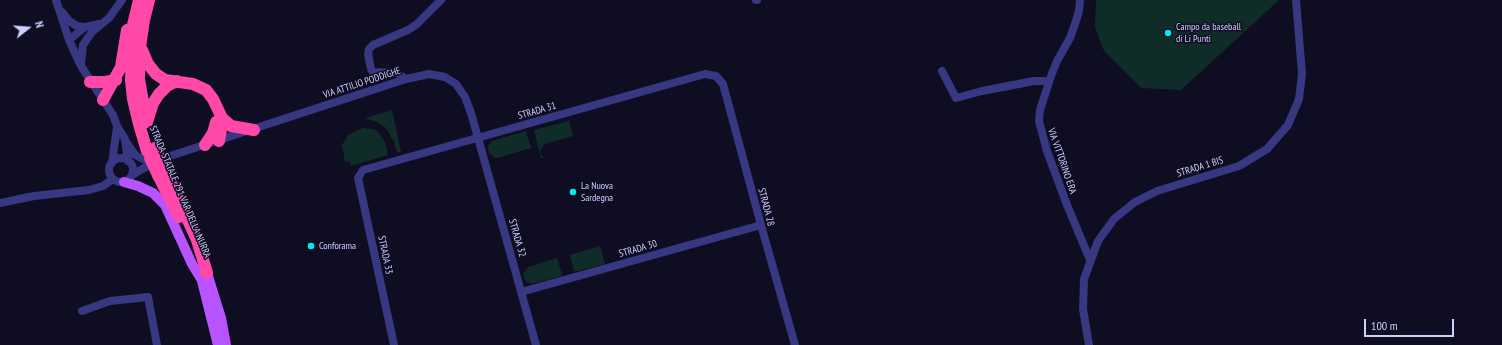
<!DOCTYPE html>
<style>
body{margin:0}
#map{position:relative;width:1502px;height:345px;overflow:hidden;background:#0f0d22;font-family:"PT Sans Narrow",sans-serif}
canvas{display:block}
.north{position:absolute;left:8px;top:8px;width:40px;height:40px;-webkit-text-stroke:3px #0f0d22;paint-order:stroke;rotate:73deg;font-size:11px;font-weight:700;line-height:16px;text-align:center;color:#d1cdff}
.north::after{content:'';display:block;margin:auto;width:14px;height:18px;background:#d1cdff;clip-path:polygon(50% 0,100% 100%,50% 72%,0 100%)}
.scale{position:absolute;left:1364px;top:319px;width:90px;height:18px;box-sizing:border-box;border:2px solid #d1cdff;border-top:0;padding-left:5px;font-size:12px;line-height:14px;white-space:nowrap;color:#d1cdff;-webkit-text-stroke:3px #0f0d22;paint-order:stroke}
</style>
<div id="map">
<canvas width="1502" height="345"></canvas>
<div class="north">N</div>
<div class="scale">100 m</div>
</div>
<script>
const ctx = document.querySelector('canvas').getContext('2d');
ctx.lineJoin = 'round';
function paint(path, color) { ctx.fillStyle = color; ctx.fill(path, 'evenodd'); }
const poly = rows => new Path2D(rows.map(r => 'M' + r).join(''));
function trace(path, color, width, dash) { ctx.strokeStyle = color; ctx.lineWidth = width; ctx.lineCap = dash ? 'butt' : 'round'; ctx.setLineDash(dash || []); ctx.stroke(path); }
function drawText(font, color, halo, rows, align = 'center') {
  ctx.font = font + ' "PT Sans Narrow",sans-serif'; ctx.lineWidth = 3; ctx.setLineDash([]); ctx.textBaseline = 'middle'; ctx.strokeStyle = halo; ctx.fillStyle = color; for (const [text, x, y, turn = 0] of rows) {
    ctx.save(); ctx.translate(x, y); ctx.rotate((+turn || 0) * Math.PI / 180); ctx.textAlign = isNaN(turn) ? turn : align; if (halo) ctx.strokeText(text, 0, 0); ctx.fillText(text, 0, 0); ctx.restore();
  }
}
paint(poly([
 [1096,0,1279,0,1181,90,1141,88,1104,51,1095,27],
 [392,110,401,152,397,152,394,142,386,128,377,122,365,118],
 [569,121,573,136,545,144,541,149,540,153,544,158,541,158,534,130],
 [363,128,374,129,379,133,385,142,388,155,351,166,349,161,345,162,342,145,348,135],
 [526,131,531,148,498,158,494,157,489,153,488,146,492,141],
 [600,246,605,264,578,271,574,271,570,255],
 [557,258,562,274,561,276,532,284,527,282,524,278,523,274,528,267]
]), '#102c29');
trace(poly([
 [56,0,69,40,81,66,113,115,117,126,125,139,128,161],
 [756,0,757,0],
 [1080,0,1079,11,1075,24,1070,38,1057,61,1051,76,1040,110,1039,121,1047,151,1067,205,1090,260],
 [62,12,69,21,77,26,85,27],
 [69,40,85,27,99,24],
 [81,64,83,45,87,39,92,32,109,18,122,0],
 [942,71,956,98,982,91,1034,81,1049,81],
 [406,79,397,73,373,72,371,69,368,54,369,49,373,45,408,30,417,24,441,0],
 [127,143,135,155,145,160],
 '109 170a12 12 0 1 1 24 0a12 12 0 1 1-24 0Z',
 [112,163,117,127],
 [132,175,158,160,406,79,429,74,445,77,456,84,465,97,471,113,536,345],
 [0,203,34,196,89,190,103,186,113,179],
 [521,292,761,225],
 [82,311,110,301,148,297,157,345],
 [394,345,358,178,363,170,705,74,716,76,723,84,761,225,795,345],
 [1089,345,1083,309,1084,279,1098,241,1114,219,1135,202,1157,191,1239,166,1267,149,1288,125,1299,99,1302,74,1296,0]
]), '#373782', 8);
trace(poly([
 [124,182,138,186,153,193,165,205,192,264,203,282],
 [207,273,221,318,226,345],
 [201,277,218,345]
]), '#b754ff', 10);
trace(poly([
 [139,0,133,25,131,80,133,99,139,124,147,151],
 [142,50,148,64,156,74,165,80,193,84,206,90,213,99,222,118,222,124,219,141],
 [90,82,105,82,116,80],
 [103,100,121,67,127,30],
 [145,114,139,79,140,47,144,20,149,0],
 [222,118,231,126,254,130],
 [147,122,153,103,159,94,167,86,177,81],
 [205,145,213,133,216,122],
 [166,172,197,240,207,273],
 [158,175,179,217]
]), '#ff48a8', 12);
trace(poly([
 [155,148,166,172],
 [150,158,158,175]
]), '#ff48a8', 12);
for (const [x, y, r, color] of [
 [1168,33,4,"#00ebf8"],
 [573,192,4,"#00ebf8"],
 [311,246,4,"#00ebf8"]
]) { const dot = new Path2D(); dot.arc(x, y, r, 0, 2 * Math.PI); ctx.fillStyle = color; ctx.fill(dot); trace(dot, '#0f0d22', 1.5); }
drawText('10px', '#d1cdff', '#0f0d22', [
 ["Campo da baseball",1176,27],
 ["di Li Punti",1176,39],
 ["La Nuova",581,186],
 ["Sardegna",581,198],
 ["Conforama",319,246]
], 'left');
drawText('10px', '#d1cdff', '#0f0d22', [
 ["VIA ATTILIO PODDIGHE",362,83,-18],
 ["STRADA 31",537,111,-16],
 ["VIA VITTORINO ERA",1062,161,71],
 ["STRADA 1 BIS",1200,167,-17],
 ["STRADA STATALE 291 VAR DELLA NURRA",180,192,67],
 ["STRADA 28",766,207,75],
 ["STRADA 32",517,238,74],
 ["STRADA 30",638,249,-16],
 ["STRADA 33",385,255,78]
]);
</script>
